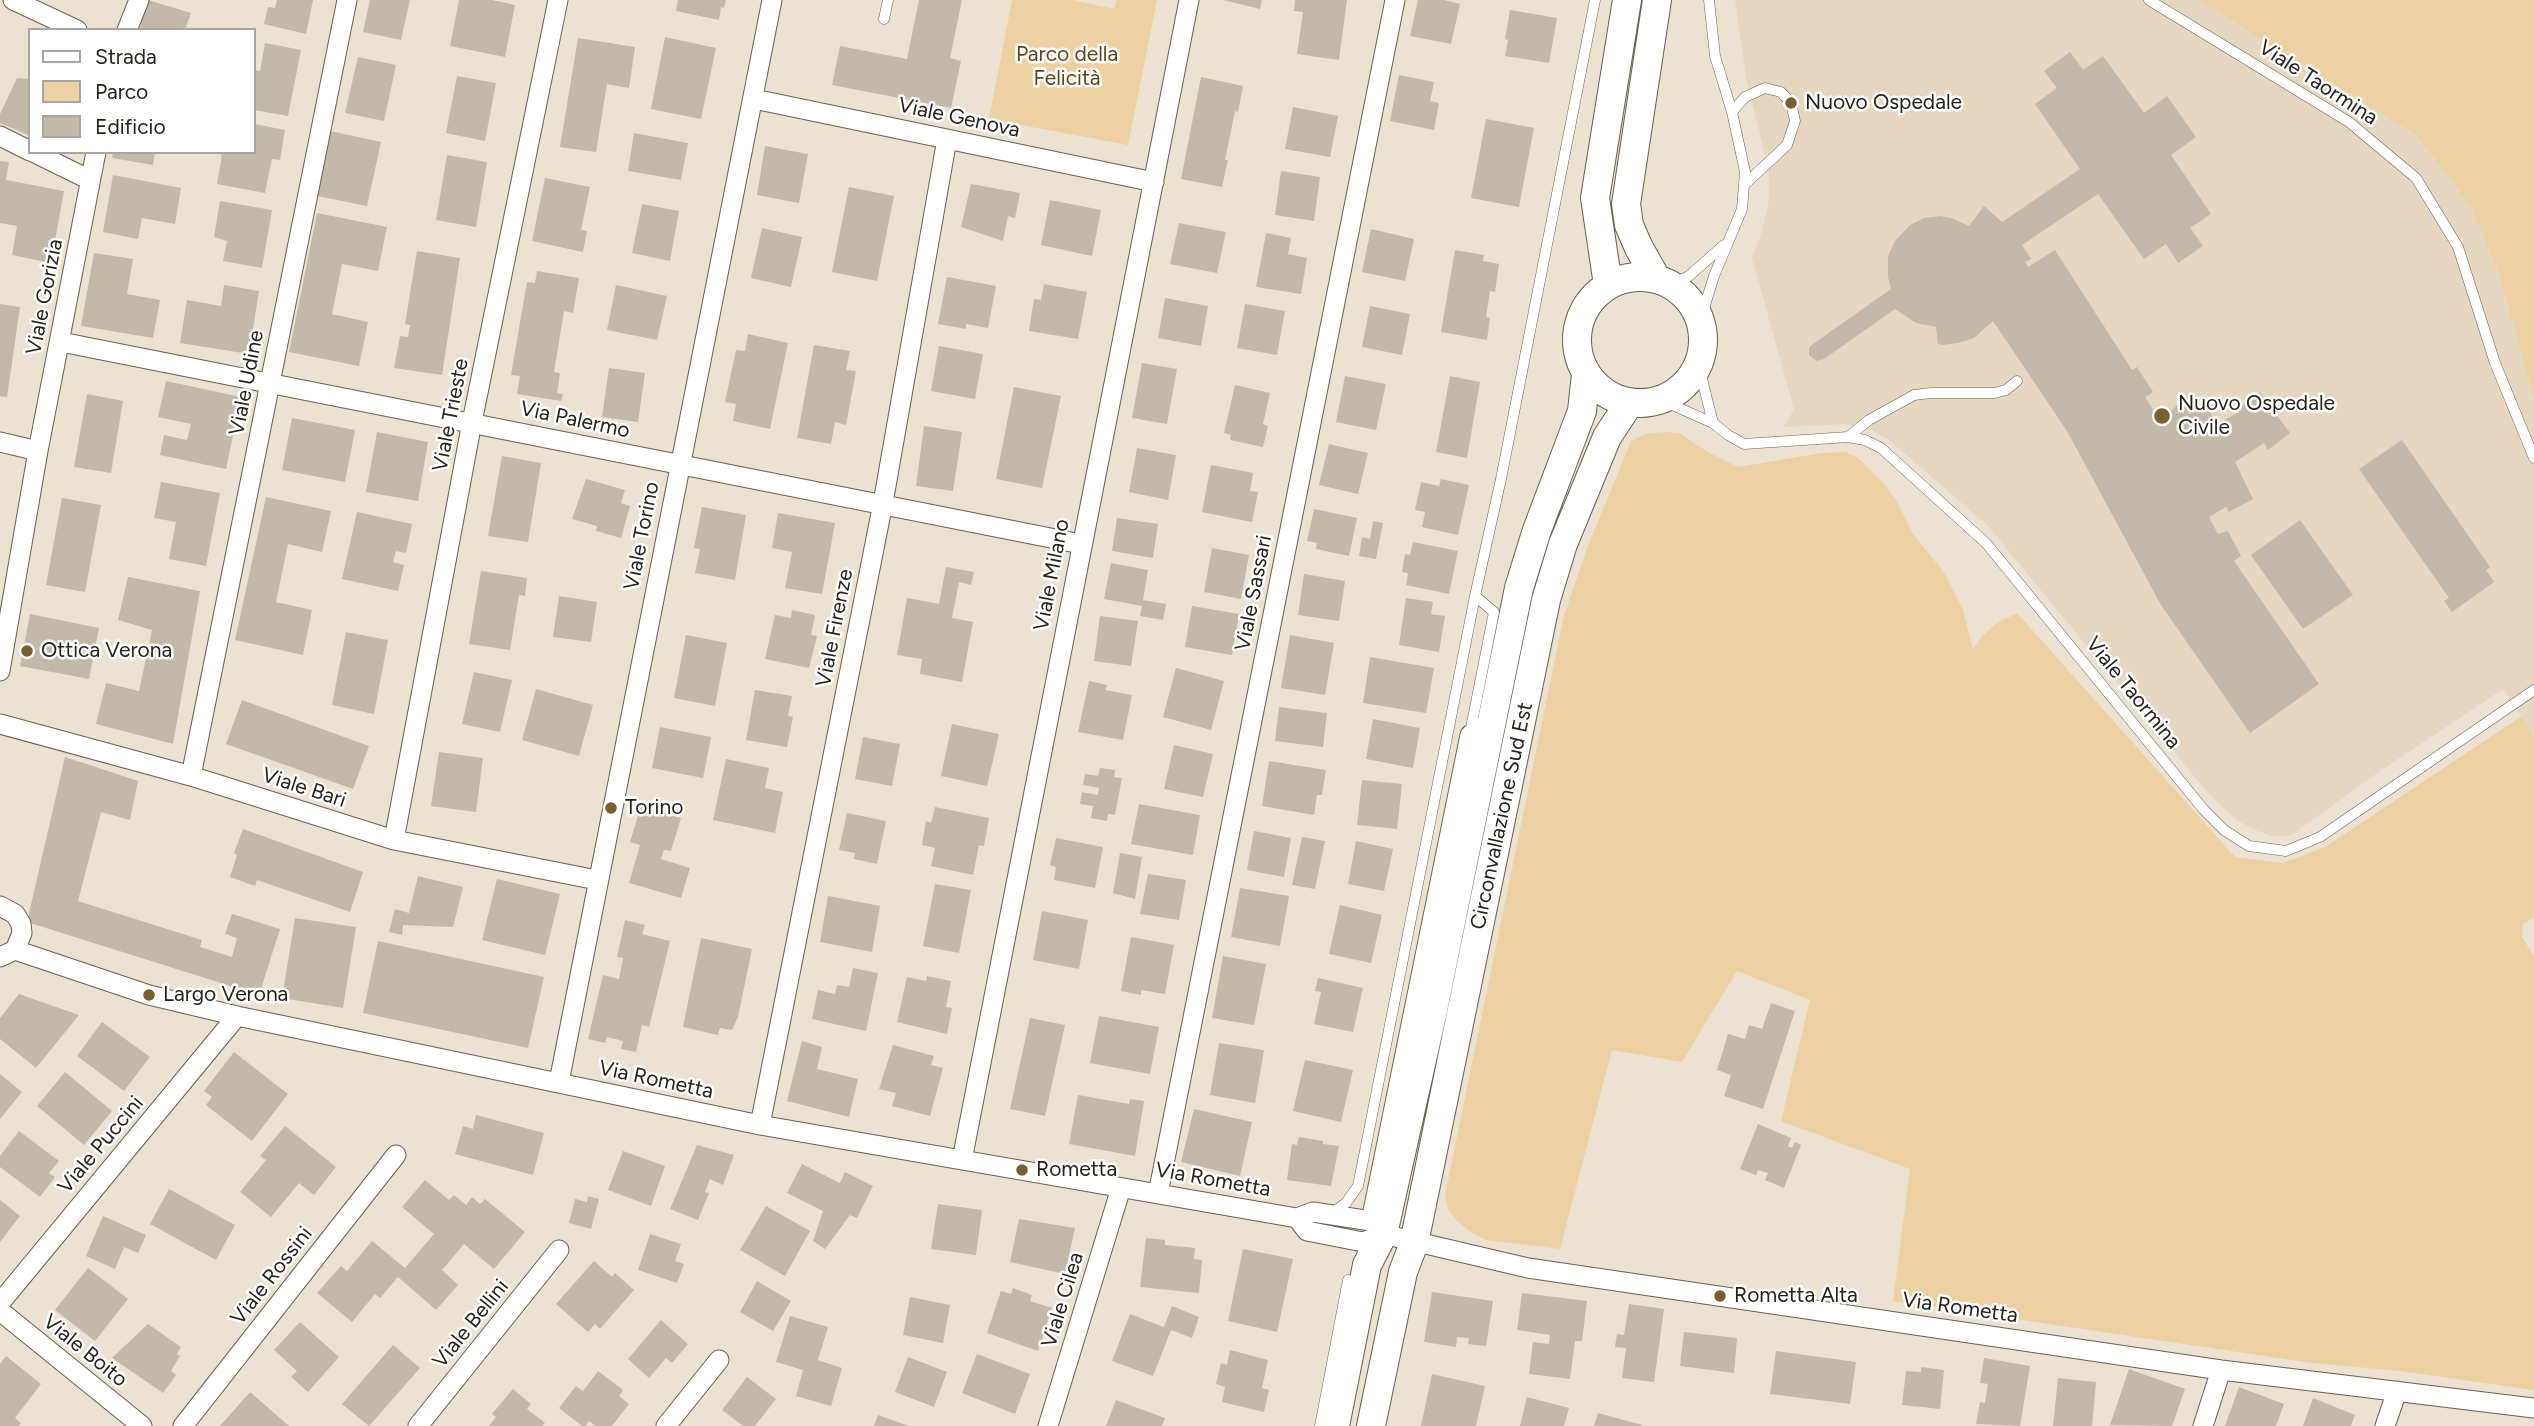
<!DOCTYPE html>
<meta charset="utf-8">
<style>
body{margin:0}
#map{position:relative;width:2534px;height:1426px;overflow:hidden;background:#ece2d1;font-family:Figtree,sans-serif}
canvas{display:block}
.legend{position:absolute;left:28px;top:28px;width:228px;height:126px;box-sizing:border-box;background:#fff;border:2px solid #a8a6a4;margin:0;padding:9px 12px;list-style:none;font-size:21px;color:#25211b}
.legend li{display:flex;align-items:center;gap:14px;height:35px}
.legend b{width:35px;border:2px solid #a8a6a4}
</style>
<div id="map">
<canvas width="2534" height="1426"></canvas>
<ul class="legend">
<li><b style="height:9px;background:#fff"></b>Strada</li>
<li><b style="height:19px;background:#edd1a2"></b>Parco</li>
<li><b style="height:19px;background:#c3b9a9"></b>Edificio</li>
</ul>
</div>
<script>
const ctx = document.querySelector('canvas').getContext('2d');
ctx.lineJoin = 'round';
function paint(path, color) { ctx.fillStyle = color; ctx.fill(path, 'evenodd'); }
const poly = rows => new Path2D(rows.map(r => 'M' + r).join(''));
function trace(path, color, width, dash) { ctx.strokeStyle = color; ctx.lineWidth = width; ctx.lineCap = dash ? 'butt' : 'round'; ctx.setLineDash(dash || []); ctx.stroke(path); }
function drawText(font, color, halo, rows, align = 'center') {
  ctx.font = font + ' Figtree,sans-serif'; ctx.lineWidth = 5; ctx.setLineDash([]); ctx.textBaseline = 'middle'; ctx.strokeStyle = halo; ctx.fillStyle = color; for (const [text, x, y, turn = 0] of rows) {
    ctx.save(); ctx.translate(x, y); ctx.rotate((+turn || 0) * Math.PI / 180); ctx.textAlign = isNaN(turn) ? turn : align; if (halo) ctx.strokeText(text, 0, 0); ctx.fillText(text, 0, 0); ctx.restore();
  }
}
paint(poly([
 [1735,0,2199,0,2417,136,2469,204,2498,270,2534,398,2534,735,2503,689,2380,771,2290,836,2271,836,2255,830,2235,819,2207,792,1987,525,1889,440,1871,430,1845,424,1784,427,1794,409,1752,258,1762,231,1769,200,1769,172,1746,77]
]), '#e5d7c0');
paint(poly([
 [1012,0,1072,0,1114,9,1117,0,1157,0,1128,145,989,119],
 [2199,0,2534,0,2534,398,2498,270,2469,204,2417,136],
 [1665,432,1679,433,1708,452,1738,467,1822,453,1845,452,1858,458,1884,484,1896,500,1913,534,1943,571,1962,607,1973,649,1983,635,1997,623,2017,613,2235,857,2283,863,2325,847,2522,716,2534,735,2534,918,2523,924,2522,937,2534,956,2534,1390,2400,1371,2312,1363,1893,1301,1910,1169,1781,1121,1810,1000,1737,971,1682,1062,1612,1050,1560,1249,1487,1240,1472,1233,1456,1220,1448,1209,1445,1195,1564,615,1588,546,1631,441,1645,434]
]), '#edd1a2');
paint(poly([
 [148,0,191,13,185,30,139,30],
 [277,0,313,0,306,34,264,24,268,7,275,8],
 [370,0,410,0,401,40,363,32],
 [459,0,492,0,515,5,505,57,450,46],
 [678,0,726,0,724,8,721,7,719,20,676,11],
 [919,0,962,0,950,58,961,61,951,108,832,85,840,46,907,59],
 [1223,0,1262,0,1260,9],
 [1295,0,1347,0,1339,60,1297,54,1303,12,1294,11],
 [1418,0,1444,0,1460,4,1451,44,1410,36],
 [1510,10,1557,18,1549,63,1505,56,1508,40,1505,39],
 [665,37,716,48,701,119,651,109],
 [578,38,635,47,629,88,607,84,596,152,560,147],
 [265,43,301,50,288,116,254,110,254,70,260,71],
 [2070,52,2083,70,2103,56,2144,113,2167,96,2196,137,2171,155,2211,214,2190,228,2203,246,2178,263,2166,244,2144,259,2098,194,2022,245,2031,259,2025,262,2028,267,2055,250,2132,370,2137,367,2153,392,2145,397,2159,419,2174,409,2177,405,2195,396,2202,402,2205,400,2216,425,2241,411,2240,407,2260,392,2290,433,2268,450,2264,443,2235,462,2253,499,2229,512,2226,507,2209,517,2218,534,2228,531,2241,556,2234,561,2319,684,2250,733,2161,605,2067,431,1993,321,1974,338,1958,343,1943,345,1938,344,1936,327,1916,323,1895,309,1824,359,1816,361,1809,355,1809,348,1813,344,1891,289,1888,277,1888,256,1895,241,1910,225,1924,218,1941,216,1951,218,1969,226,1984,206,2002,222,2080,169,2035,104,2057,88,2044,71],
 [358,57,396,65,384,121,345,113],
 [1399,75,1434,82,1430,101,1439,103,1434,130,1390,121],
 [457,76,496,83,485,141,446,133],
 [1201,77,1243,86,1238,112,1235,111,1225,160,1228,160,1222,187,1181,179],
 [17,78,30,79,30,136,0,123,0,114],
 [1293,107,1338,116,1330,157,1285,149],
 [1486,119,1534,128,1519,207,1471,198],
 [254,124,285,130,280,160,272,159,265,193,217,184,222,155,215,152,254,152],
 [330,131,381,142,367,206,317,196],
 [634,133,688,143,681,180,628,171],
 [765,146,808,154,799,203,757,195],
 [113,152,155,152,153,165,112,158],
 [447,155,487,162,476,227,436,220],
 [0,161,9,162,6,180,64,191,51,263,12,255,17,226,0,223],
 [1281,171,1320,177,1314,221,1275,215],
 [113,175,181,188,175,224,142,218,138,239,103,232],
 [545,178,590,187,581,230,587,231,583,252,532,241],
 [971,184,1020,193,1015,218,1008,216,1003,241,961,227],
 [849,187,894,196,877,281,832,272],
 [1050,200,1101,210,1092,256,1041,245],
 [220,201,272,210,262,268,223,261,227,241,214,237],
 [642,204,679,211,670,261,632,253],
 [317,213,387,227,378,271,342,264,332,314,368,322,359,366,289,352],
 [1179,223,1226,232,1217,273,1170,264],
 [762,228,802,237,791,287,751,278],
 [1371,229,1414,239,1405,281,1362,272],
 [1266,233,1291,238,1288,254,1307,258,1301,294,1256,287],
 [1455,250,1484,255,1483,261,1499,264,1495,292,1490,291,1486,317,1490,318,1487,340,1441,332],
 [417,251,460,258,442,375,394,368,400,336,408,337,410,325,405,324],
 [94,253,133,259,127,294,160,300,153,338,81,326],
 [537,271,579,278,573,313,564,311,554,372,560,373,557,393,563,394,561,401,517,394,520,376,511,375,527,282,535,283],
 [947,277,996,286,988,328,966,324,966,329,938,324],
 [1044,284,1087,292,1078,339,1029,331,1034,299,1041,300],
 [224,285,259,291,249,354,180,343,187,300,221,306],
 [616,285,667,296,657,340,607,330],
 [1165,298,1208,306,1201,346,1158,338],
 [0,304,20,307,7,397,0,396],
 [1245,304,1285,311,1277,355,1237,348],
 [1370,306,1410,314,1402,355,1362,347],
 [748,334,788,343,770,429,733,421,736,404,725,402,736,350,745,351],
 [814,345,850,351,846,370,856,371,846,425,835,422,831,444,797,438],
 [939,346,983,354,975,399,931,391],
 [1142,363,1177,369,1167,424,1132,418],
 [609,368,645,373,638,422,602,417],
 [1345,376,1386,384,1376,430,1336,422],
 [1450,376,1480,382,1467,458,1436,452],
 [166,381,241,397,226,469,160,455,164,435,187,440,191,424,158,417],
 [1235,385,1270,393,1263,424,1268,426,1263,447,1230,440,1231,435,1224,433],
 [1014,387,1061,396,1042,488,996,479],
 [87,394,123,401,111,473,74,467],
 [292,418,355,430,345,482,282,470],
 [924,426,962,432,953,491,916,486],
 [377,432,428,442,418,501,366,492],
 [2402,440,2490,567,2486,570,2494,582,2452,612,2444,601,2449,598,2359,469],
 [1329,444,1368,453,1358,494,1319,485],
 [1137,448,1176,455,1168,500,1129,492],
 [502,456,541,463,528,542,488,536],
 [1211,465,1253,473,1250,491,1258,492,1252,522,1202,512],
 [586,479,625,490,621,503,630,506,621,538,596,531,597,526,572,519],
 [1441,479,1469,485,1458,535,1422,527,1425,512,1415,510,1421,482,1439,486],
 [161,482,220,493,206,566,169,559,176,522,154,518],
 [266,497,331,511,322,552,288,544,276,602,312,610,303,655,235,640],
 [62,498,101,505,85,592,46,585],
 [702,507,746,515,735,580,695,573,700,549,694,548],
 [1314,509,1357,518,1349,556,1316,549,1317,543,1307,541],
 [357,512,412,524,406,553,396,551,393,562,404,565,398,591,342,579],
 [778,513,835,523,822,594,785,588,792,552,772,548],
 [1117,518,1158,524,1153,558,1112,551],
 [2300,520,2353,595,2303,629,2251,555],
 [1373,521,1383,523,1376,559,1359,556,1362,537,1370,539],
 [1413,542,1458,551,1449,594,1406,585,1408,573,1402,572,1405,554,1410,555],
 [1212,548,1249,555,1241,599,1204,592],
 [1111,563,1148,570,1143,600,1166,604,1163,620,1140,616,1142,606,1104,599],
 [946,567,974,572,971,585,959,582,952,618,973,622,962,682,920,674,922,659,897,655,907,598,939,604],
 [481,571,527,578,525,596,519,595,510,650,469,644],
 [1304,574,1345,581,1339,621,1298,615],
 [128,577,200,591,173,744,96,724,106,683,139,691,152,630,118,620],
 [559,596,597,602,591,642,553,637],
 [1406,598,1433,602,1431,614,1445,616,1439,652,1399,645],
 [1192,606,1239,614,1232,655,1185,647],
 [792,610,815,615,811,635,817,636,809,668,765,659,775,615,791,618],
 [30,614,99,628,89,679,20,666],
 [1100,616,1138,621,1131,666,1094,661],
 [346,632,388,640,374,714,332,705],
 [686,635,727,643,715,706,674,698],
 [1290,635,1334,643,1325,695,1281,688],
 [1370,657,1434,668,1426,713,1363,703],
 [1176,668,1224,681,1211,730,1163,717],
 [474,672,512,680,500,732,462,724],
 [1089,681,1107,685,1105,690,1132,695,1123,740,1078,732],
 [536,689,593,705,579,756,522,740],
 [755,690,792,696,788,716,793,717,787,747,746,740],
 [242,700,369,746,353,789,226,744],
 [1279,707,1327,713,1323,747,1275,741],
 [1373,719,1420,728,1413,768,1366,759],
 [952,724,999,734,987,786,941,776],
 [660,727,711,737,703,778,652,768],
 [863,737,900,744,892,786,855,779],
 [1174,745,1213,754,1203,797,1164,789],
 [439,752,483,758,476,812,431,806],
 [65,757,138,781,130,820,101,812,78,901,202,940,200,947,232,957,237,938,225,934,232,914,280,929,259,995,27,922],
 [726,759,769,768,765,788,783,792,775,833,713,820],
 [1269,761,1326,770,1322,795,1317,795,1314,815,1262,806],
 [1100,768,1115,770,1114,777,1122,778,1115,815,1108,814,1107,821,1091,818,1093,806,1080,804,1082,792,1098,795,1099,788,1083,785,1085,774,1098,776],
 [1362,780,1402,784,1397,829,1357,825],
 [1139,804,1200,815,1193,855,1131,844],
 [641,806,681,818,671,851,664,850,661,859,690,868,681,898,629,883,640,845,630,842],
 [935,807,989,818,984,846,979,845,973,875,931,866,935,848,922,845,926,821,931,823],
 [847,813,886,821,877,864,854,859,855,853,839,850],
 [243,829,363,872,350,912,257,880,255,886,230,877,237,855,234,853],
 [1254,831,1291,838,1284,877,1247,870],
 [1302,837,1325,841,1315,889,1292,885],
 [1056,838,1103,847,1095,888,1054,880,1056,867,1050,865],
 [1356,841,1393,849,1384,891,1348,884],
 [1120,853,1142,857,1135,899,1113,893],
 [1148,874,1186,880,1179,920,1140,914],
 [418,876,463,887,453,927,403,925,402,935,389,932,395,909,409,913],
 [497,879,560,894,545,955,482,940],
 [935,884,971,890,959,953,923,946],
 [1240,888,1289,896,1280,946,1231,937],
 [828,896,880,906,872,952,820,942],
 [1340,905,1382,915,1371,963,1329,954],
 [1042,911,1088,920,1079,969,1033,960],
 [295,918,356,927,343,1008,282,998],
 [625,920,645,925,642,934,670,941,649,1027,642,1025,636,1052,621,1049,623,1041,607,1037,605,1043,588,1039,603,975,619,979,623,958,617,957],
 [1131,937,1174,945,1165,994,1141,990,1141,995,1121,991],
 [701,938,752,949,738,1017,732,1030,720,1028,718,1035,683,1027],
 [378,941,544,977,528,1048,363,1013],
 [1223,956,1266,964,1254,1025,1212,1018],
 [853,968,878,973,866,1031,812,1019,818,990,835,994,837,985,849,987],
 [927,976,951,981,946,1007,952,1008,947,1034,897,1022,907,977,926,981],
 [1318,978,1363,988,1353,1032,1314,1024,1321,992,1315,991],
 [19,994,79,1015,36,1068,0,1039,0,1018],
 [1771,1003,1795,1011,1763,1109,1724,1096,1731,1075,1717,1070,1728,1034,1745,1039,1749,1025,1762,1029],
 [1099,1016,1159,1027,1150,1074,1090,1063],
 [1030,1018,1065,1025,1045,1116,1010,1109],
 [102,1022,150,1057,124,1091,77,1056],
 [802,1041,822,1047,817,1069,858,1079,849,1117,787,1101],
 [1219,1043,1264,1050,1255,1103,1210,1095],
 [893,1045,934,1056,931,1065,943,1068,930,1116,892,1106,896,1093,879,1089],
 [234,1052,288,1094,252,1141,206,1105,212,1097,204,1091],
 [1305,1060,1353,1070,1341,1122,1293,1111],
 [65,1072,112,1111,84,1145,37,1106],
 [0,1074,22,1092,0,1119],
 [1078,1095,1129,1104,1130,1099,1144,1101,1135,1156,1069,1144],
 [1194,1109,1252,1122,1240,1176,1181,1162],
 [476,1115,544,1133,533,1175,455,1154,463,1126,473,1129],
 [1758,1124,1791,1138,1788,1146,1792,1148,1795,1142,1801,1145,1784,1188,1765,1180,1768,1173,1758,1170,1756,1175,1740,1169],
 [285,1126,336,1167,314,1195,299,1183,271,1217,240,1192,266,1160,260,1156],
 [19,1131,59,1161,49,1173,55,1177,40,1197,0,1167,0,1156],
 [1299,1137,1323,1141,1323,1144,1339,1146,1331,1186,1287,1180,1292,1144,1297,1145],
 [697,1145,734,1155,723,1185,710,1179,705,1192,709,1193,698,1220,670,1209],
 [623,1151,665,1166,651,1206,608,1190],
 [802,1164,840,1183,845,1172,873,1186,857,1218,850,1215,825,1249,813,1241,823,1211,787,1193],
 [425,1180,449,1200,454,1195,466,1205,472,1197,480,1204,485,1199,525,1232,494,1269,464,1244,442,1270,458,1285,436,1310,398,1277,380,1298,375,1294,352,1322,317,1293,341,1266,347,1271,372,1241,405,1268,434,1234,402,1207],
 [169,1189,235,1225,216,1260,150,1224],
 [588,1196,599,1199,591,1229,569,1223,575,1199,587,1202],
 [0,1200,20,1216,0,1242],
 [938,1204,982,1210,976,1255,931,1249],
 [766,1206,810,1231,785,1276,740,1250],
 [103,1216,146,1235,138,1253,124,1247,115,1269,86,1256],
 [1019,1219,1075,1228,1065,1274,1010,1262],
 [650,1234,681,1244,675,1261,684,1264,677,1283,638,1270],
 [1146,1238,1165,1240,1165,1245,1195,1248,1194,1259,1202,1260,1199,1293,1140,1287],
 [1243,1249,1293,1259,1277,1332,1228,1321],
 [594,1261,612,1277,615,1273,634,1290,600,1329,595,1324,588,1332,556,1304],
 [88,1268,128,1299,95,1341,55,1310],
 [757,1281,791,1301,773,1331,740,1312],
 [1013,1288,1032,1295,1030,1301,1052,1308,1038,1351,987,1333,1001,1291,1011,1294],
 [1432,1292,1493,1301,1486,1346,1468,1344,1469,1338,1457,1337,1456,1347,1424,1342],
 [1522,1293,1587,1301,1582,1341,1575,1341,1570,1379,1529,1374,1533,1342,1549,1344,1550,1335,1517,1330],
 [910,1297,950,1305,943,1343,903,1335],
 [1629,1304,1664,1309,1654,1382,1622,1378,1626,1348,1615,1347,1617,1334,1624,1335],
 [1172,1306,1199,1317,1192,1338,1171,1330,1153,1376,1112,1361,1130,1314,1164,1327],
 [790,1316,828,1327,818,1360,842,1368,831,1406,796,1396,803,1370,776,1362],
 [661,1320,688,1344,672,1363,666,1358,649,1378,628,1359],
 [300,1322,339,1357,308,1392,291,1377,297,1371,274,1350],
 [148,1324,181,1347,177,1354,180,1356,171,1371,176,1375,163,1393,112,1358],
 [1684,1332,1737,1338,1734,1373,1680,1366],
 [393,1345,420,1368,369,1426,342,1404],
 [1230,1350,1268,1360,1262,1388,1269,1390,1264,1412,1222,1402,1225,1387,1216,1384,1221,1363,1227,1365],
 [1776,1351,1856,1362,1850,1404,1770,1394],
 [977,1354,1030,1374,1015,1414,962,1393],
 [6,1356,41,1384,15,1418,21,1423,19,1426,0,1426,0,1364],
 [908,1357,947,1372,934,1407,895,1392],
 [1984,1358,2030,1366,2020,1426,1976,1424,1980,1402,1985,1403,1988,1384,1980,1383],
 [1921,1367,1944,1370,1940,1409,1902,1405,1906,1371,1921,1372],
 [2129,1369,2185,1389,2172,1426,2110,1425],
 [598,1371,623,1390,619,1396,629,1404,612,1426,595,1426,589,1421,586,1426,582,1426,559,1408,576,1386,583,1391],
 [1432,1374,1485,1386,1476,1426,1421,1426],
 [747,1377,776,1399,755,1426,743,1426,722,1410],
 [2058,1378,2096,1382,2092,1426,2053,1426],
 [2239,1387,2284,1404,2276,1426,2225,1426],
 [513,1389,531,1404,527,1409,545,1423,542,1426,489,1426,496,1417,492,1414],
 [250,1392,289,1426,220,1426],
 [1527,1397,1569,1408,1564,1426,1520,1426],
 [2313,1398,2355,1415,2351,1426,2303,1426],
 [1116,1400,1165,1418,1162,1426,1106,1426],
 [1598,1413,1642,1425,1642,1426,1594,1426],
 [878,1415,909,1426,874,1426]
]), '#c3b9a9');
const lane = poly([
 [2149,0,2349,122,2416,178,2458,247,2495,363,2534,458],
 [884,19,888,0],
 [1732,112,1745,97,1765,88,1781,92,1791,103,1795,121,1787,145,1744,185],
 [1671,284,1689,276,1724,245],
 [1700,321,1714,276,1742,209,1745,172,1732,112,1715,56,1709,0],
 [1661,400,1713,423,1698,363],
 [1713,423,1728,435,1744,444,1848,437,1865,440,1881,448,1986,543,2204,810,2224,830,2249,846,2286,851,2320,837,2534,690],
 [1848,437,1869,420,1914,395,1931,393,1994,393,2006,390,2017,381],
 [1470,733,1494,612,1475,596,1501,479,1595,0],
 [1332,1213,1346,1203,1358,1186,1475,596],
 [1320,1426,1348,1280]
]);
const street = poly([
 [13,0,77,30],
 [127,30,139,0],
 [754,99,1154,182],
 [0,136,30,151],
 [33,152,90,180],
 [61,342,1081,544],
 [0,442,38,451],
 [0,671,38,451,96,152],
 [0,724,191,776,394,840,597,880],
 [191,776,347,0],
 [394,840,472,422,558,0],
 [0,906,15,914,21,924,22,933,15,950,0,957],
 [15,950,149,995,237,1016,760,1125,1297,1218,1313,1212,1371,1221,1383,1234,1528,1268,2221,1370,2534,1408],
 [559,1082,772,0],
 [760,1125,883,503,947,139],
 [962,1160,1189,0],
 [1158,1194,1395,0],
 [1297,1218,1307,1231,1363,1242,1383,1234],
 [1371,1221,1470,735,1491,722],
 [0,1303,237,1016],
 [0,1311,142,1426],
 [183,1426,396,1155],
 [418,1426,559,1250],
 [666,1426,719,1360],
 [1048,1426,1121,1188],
 [2203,1426,2221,1370],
 [2385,1426,2397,1391]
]);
const secondary = poly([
 '1577 340a63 63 0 1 1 126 0a63 63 0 1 1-126 0Z',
 [1656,278,1639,248,1629,225,1626,204,1657,0],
 [1608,285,1595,198,1627,0],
 [1335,1426,1367,1265,1383,1234,1432,1015,1519,588,1537,530,1582,411,1586,374],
 [1371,1426,1403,1272,1414,1243,1546,600,1563,544,1607,437,1630,402]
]);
trace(lane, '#696051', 11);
trace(street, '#696051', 21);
trace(secondary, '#696051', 30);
trace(lane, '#fff', 10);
trace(street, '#fff', 19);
trace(secondary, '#fff', 28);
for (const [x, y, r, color] of [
 [1791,103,7,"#785e30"],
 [2162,416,9,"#785e30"],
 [27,651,7,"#785e30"],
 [611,808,7,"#785e30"],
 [149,995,7,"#785e30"],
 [1022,1170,7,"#785e30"],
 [1720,1296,7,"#785e30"]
]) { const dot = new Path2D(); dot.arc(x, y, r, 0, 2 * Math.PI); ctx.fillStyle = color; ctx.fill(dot); trace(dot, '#fff', 2.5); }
drawText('21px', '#5d4518', '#fff', [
 ["Parco della",1067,55],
 ["Felicità",1067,79]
]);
drawText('21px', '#25211b', '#fff', [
 ["Viale Taormina",2318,83,33],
 ["Viale Genova",959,118,12],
 ["Viale Gorizia",45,297,-79],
 ["Viale Udine",247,383,-79],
 ["Viale Trieste",451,415,-79],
 ["Via Palermo",575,420,12],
 ["Viale Torino",642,536,-79],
 ["Viale Milano",1052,575,-79],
 ["Viale Sassari",1254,593,-79],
 ["Viale Firenze",835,628,-79],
 ["Viale Taormina",2133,693,51],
 ["Viale Bari",304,788,18],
 ["Circonvallazione Sud Est",1502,816,-78],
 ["Via Rometta",656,1080,12],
 ["Viale Puccini",101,1145,-50],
 ["Via Rometta",1213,1180,10],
 ["Viale Rossini",272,1276,-52],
 ["Viale Cilea",1063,1300,-73],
 ["Via Rometta",1960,1308,8],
 ["Viale Bellini",471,1324,-51],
 ["Viale Boito",85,1351,39]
]);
drawText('21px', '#25211b', '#fff', [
 ["Nuovo Ospedale",1805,103],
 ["Nuovo Ospedale",2178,404],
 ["Civile",2178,428],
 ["Ottica Verona",41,651],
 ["Torino",625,808],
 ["Largo Verona",163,995],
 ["Rometta",1036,1170],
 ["Rometta Alta",1734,1296]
], 'left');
</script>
